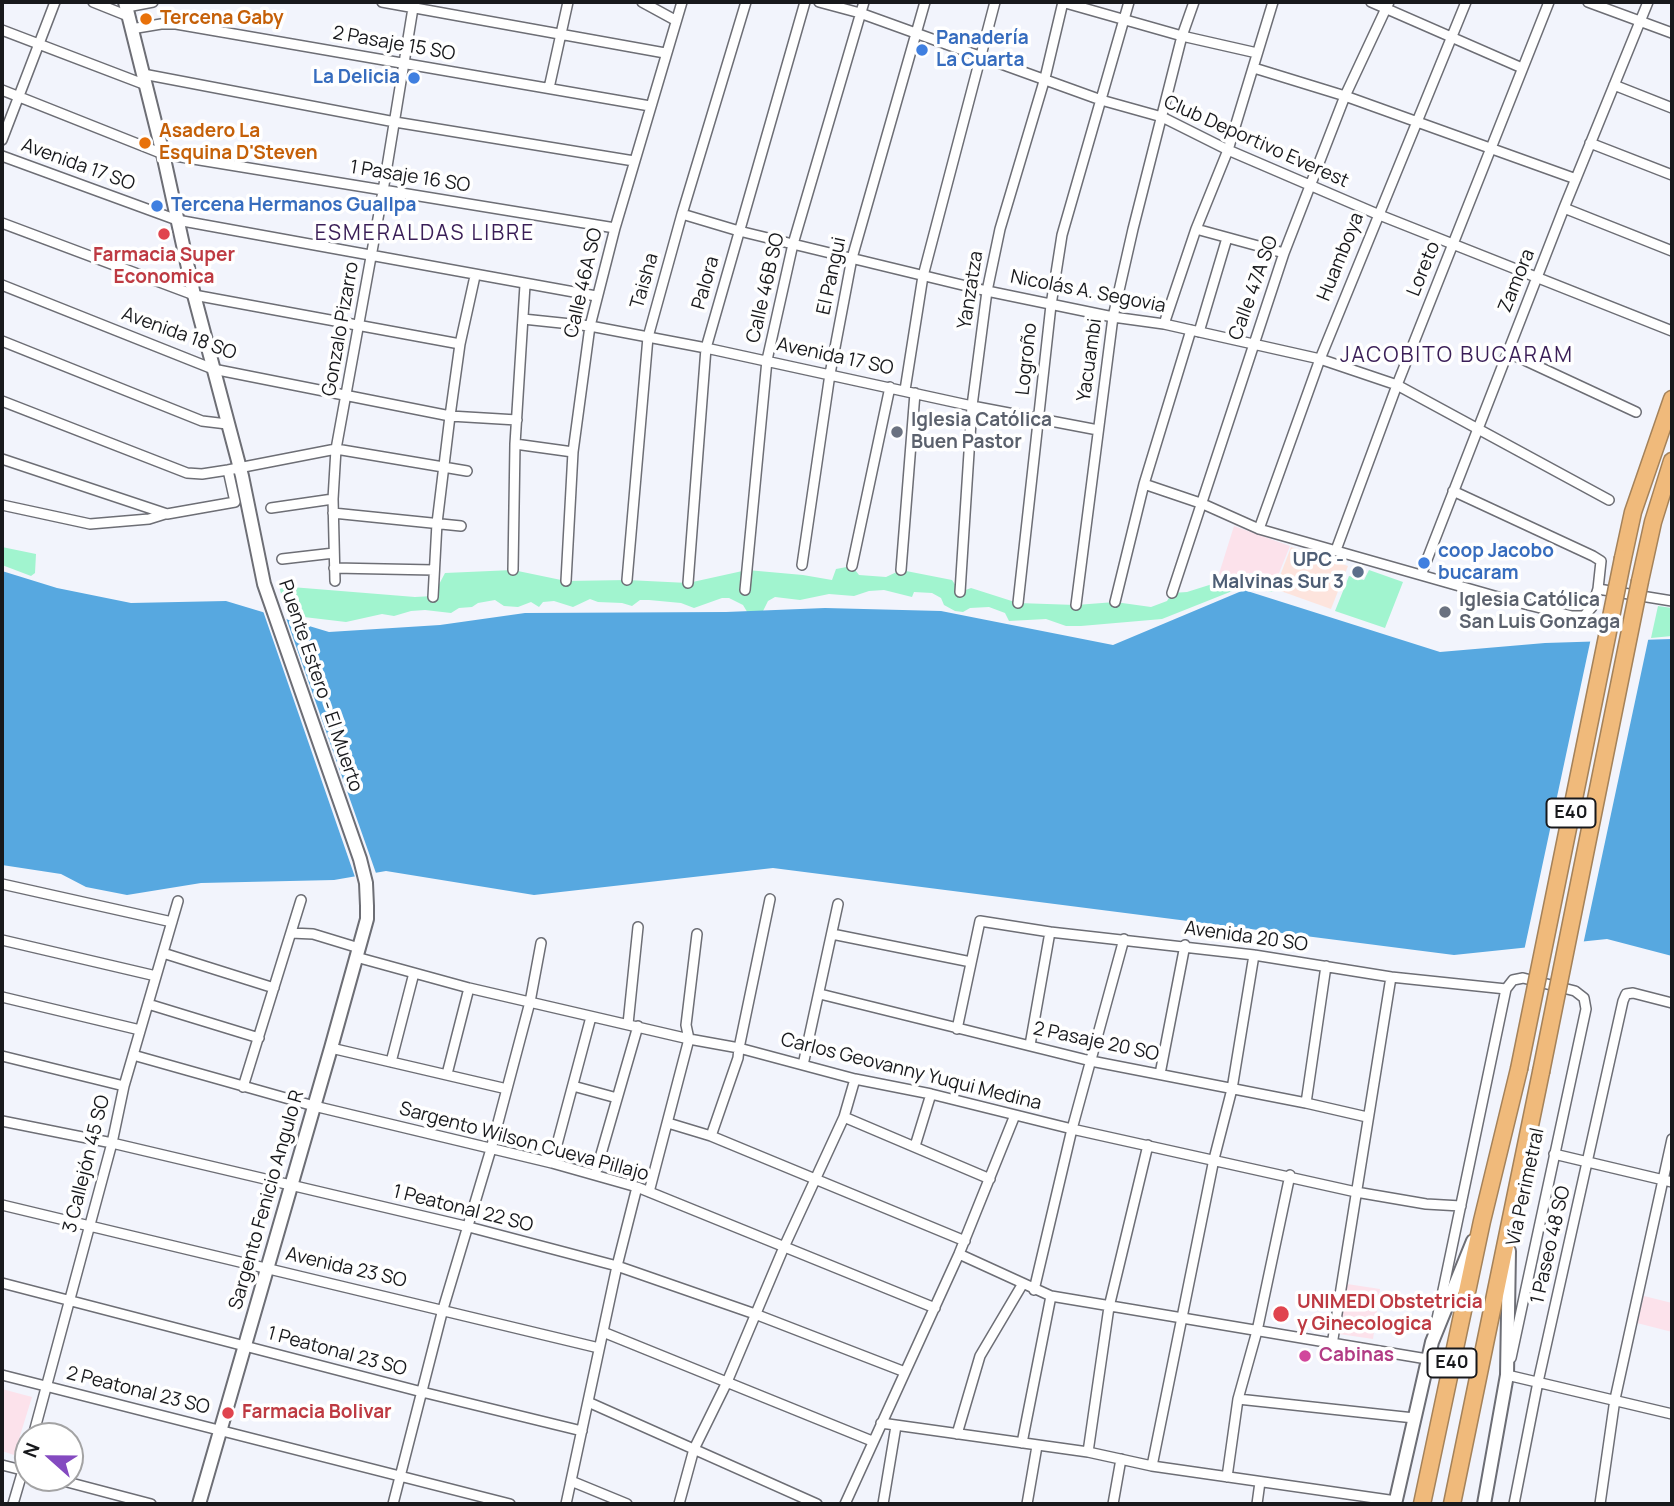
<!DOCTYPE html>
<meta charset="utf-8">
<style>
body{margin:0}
#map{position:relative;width:1674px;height:1506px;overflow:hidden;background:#f2f4fc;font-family:Manrope,sans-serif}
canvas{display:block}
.frame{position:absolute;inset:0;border:4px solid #18191c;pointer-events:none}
.north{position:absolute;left:14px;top:1422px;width:70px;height:70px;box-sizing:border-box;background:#fff;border:2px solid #a3a3a4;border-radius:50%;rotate:291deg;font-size:19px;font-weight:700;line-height:28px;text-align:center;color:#18191c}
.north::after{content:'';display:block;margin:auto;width:24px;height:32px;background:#844ac0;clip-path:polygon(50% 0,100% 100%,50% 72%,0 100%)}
</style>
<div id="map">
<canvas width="1674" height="1506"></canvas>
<div class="frame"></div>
<div class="north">N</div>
</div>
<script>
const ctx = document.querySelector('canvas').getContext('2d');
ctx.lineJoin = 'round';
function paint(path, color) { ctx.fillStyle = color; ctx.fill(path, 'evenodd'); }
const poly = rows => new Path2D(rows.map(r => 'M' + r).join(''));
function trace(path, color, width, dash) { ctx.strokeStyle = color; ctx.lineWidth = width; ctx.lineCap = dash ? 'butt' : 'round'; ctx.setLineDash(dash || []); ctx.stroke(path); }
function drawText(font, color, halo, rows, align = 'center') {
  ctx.font = font + ' Manrope,sans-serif'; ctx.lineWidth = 7; ctx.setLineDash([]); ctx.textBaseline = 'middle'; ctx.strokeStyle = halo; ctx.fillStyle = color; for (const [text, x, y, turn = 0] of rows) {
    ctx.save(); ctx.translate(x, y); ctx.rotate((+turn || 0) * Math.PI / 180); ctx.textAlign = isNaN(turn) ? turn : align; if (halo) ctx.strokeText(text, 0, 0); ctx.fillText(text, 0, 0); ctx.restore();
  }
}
paint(poly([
 [1234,526,1290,546,1277,578,1259,572,1218,577],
 [1347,1284,1380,1289,1373,1339,1339,1334],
 [1644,1296,1672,1303,1672,1332,1637,1323],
 [2,1389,32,1397,14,1455,2,1451]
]), '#fce2eb');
paint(poly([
 [1291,547,1348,566,1331,609,1275,589]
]), '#fde4dd');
paint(poly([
 [2,547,36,554,35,573,31,576,2,565],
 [852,566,859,575,886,577,901,570,952,580,960,592,971,588,1018,603,1076,605,1115,602,1151,607,1167,601,1172,593,1187,592,1241,575,1259,573,1277,579,1272,592,1245,586,1162,619,1081,626,1066,626,1046,619,1009,621,1005,613,989,607,970,608,963,612,955,611,944,605,941,598,932,593,914,592,912,597,884,590,869,591,854,596,829,594,800,600,775,597,768,601,762,613,749,615,743,605,729,598,722,598,694,608,681,603,649,600,640,600,632,606,622,603,598,602,590,599,573,607,554,601,543,602,539,607,531,602,518,607,504,606,495,600,478,603,472,607,459,608,451,613,425,610,411,611,394,616,382,614,346,622,287,615,279,586,415,597,433,596,445,573,513,570,566,581,627,580,688,583,747,570,803,575,832,580,836,569],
 [1369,570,1403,582,1385,628,1335,611,1349,576,1364,580],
 [1658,606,1672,608,1672,636,1651,638]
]), '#a1f4cf');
paint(poly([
 [2,571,57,588,131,603,226,601,329,632,440,625,525,613,726,612,825,608,941,611,1113,645,1244,590,1440,652,1545,643,1672,639,1672,956,1607,939,1454,955,773,868,534,895,386,871,334,880,201,883,127,895,86,887,61,874,2,865]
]), '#57a8e0');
paint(poly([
 [262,608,285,615,377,876,356,880],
 [1649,636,1583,945,1524,951,1591,638]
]), '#f2f4fc');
const street = poly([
 [93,2,128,16],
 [382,2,665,53],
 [642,2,675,20],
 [819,2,860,13,1101,100,1162,117,1228,150,1377,214,1672,331],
 [1062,2,1182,36,1257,53],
 [1371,2,1522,68],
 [1588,2,1672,33],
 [127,7,153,2],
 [131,29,161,24,176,24,650,106],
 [2,30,146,85],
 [1254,68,1345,96,1576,179],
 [143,74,395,122,634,161],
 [1614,85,1672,108],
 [549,88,568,2],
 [2,90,163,154,615,228],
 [2,140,55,2],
 [1590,143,1672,175],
 [2,156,177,220,596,296],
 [1564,208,1672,251],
 [682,214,739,231,987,291,1113,317,1164,324,1320,359,1397,385,1609,500],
 [2,223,194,295,460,344],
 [1196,229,1284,253],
 [2,285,213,369,450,416,517,420],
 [523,319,590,326,706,348,972,406,1098,430],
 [1164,324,1196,229,1228,150,1273,2],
 [1199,332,1227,238],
 [2,341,202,421,227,424],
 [1507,352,1636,412],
 [905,390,923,276,995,2],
 [2,401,187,473,202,474,228,470,336,449,467,471],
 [515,444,573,452],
 [2,459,167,514,235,502,228,470],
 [1144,484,1203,504,1259,529,1505,599,1572,616,1584,616,1592,607,1598,589,1601,561,1593,556,1453,491],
 [2,505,90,524,149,519,165,514],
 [271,508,333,499],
 [333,513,461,526],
 [1259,529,1320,359,1466,2],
 [1336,550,1397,385,1549,2],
 [282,559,334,553],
 [802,565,830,374,852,258,925,2],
 [852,566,890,387],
 [334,568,434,570],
 [513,570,515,444,525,285],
 [901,570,915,393],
 [1421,575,1564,208,1648,2],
 [627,580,648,337,682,214,746,2],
 [335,581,333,499,336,449,383,191,414,2],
 [566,581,573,452,590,326,615,228,682,2],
 [688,583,706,348,805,2],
 [1598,589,1672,601],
 [745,590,767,360,793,244,864,2],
 [960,592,972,406,987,291,1000,229,1045,78,1063,2],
 [1172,593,1284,253,1345,96,1389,2],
 [433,597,437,523,450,416,460,344,475,276],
 [1115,602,1144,484,1191,330],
 [1018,603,1051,305,1062,235,1129,2],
 [1076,605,1113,317,1133,229,1182,36,1194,2],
 [2,884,172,922],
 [291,933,313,934,359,948],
 [832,934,971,962],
 [2,940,156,976],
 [163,953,274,988],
 [356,957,469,988,689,1039,739,1048,855,1079,931,1094,1072,1129,1356,1192,1426,1204,1461,1206],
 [820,994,1091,1061,1306,1103,1367,1117],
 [2,997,140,1030],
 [148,1004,259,1038],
 [628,1024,638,927],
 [957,1029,980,921,1050,932,1254,955,1391,977,1506,989],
 [1030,1045,1050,932],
 [331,1048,507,1089],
 [133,1055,314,1106,552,1163,637,1187,935,1308],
 [2,1056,124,1086],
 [391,1062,414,973],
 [803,1065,838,904],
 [447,1074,469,988],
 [1160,1074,1185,945],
 [573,1086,617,1098],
 [243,1087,301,900],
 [1306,1103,1326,966],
 [844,1117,990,1179],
 [2,1121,112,1143,469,1227,617,1266,755,1314,905,1372],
 [668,1123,711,1136,965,1241],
 [711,1136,738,1058,739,1048,770,899],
 [915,1146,931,1094],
 [1554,1154,1672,1182],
 [552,1163,591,1017],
 [595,1175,638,1026],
 [649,1192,689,1039,686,1025,697,934],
 [2,1205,599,1348],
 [959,1254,1051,1296,1427,1359],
 [2,1283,422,1392,582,1431],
 [1034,1290,1072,1129,1124,939],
 [1437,1319,1506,989,1513,980,1523,978,1575,991,1584,998,1586,1009,1511,1358],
 [603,1332,872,1441],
 [1332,1345,1391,977],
 [1508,1371,1507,1375,1672,1414],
 [2,1375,510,1504],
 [1238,1399,1414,1418],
 [588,1402,817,1504],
 [881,1423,1088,1452,1152,1466,1396,1501],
 [957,1434,980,1356,1022,1285],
 [33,1436,112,1143,124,1086,178,901],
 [1022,1443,1051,1296],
 [1088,1452,1109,1307,1148,1145],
 [2,1465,26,1471],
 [1152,1466,1214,1159,1232,1089,1254,955],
 [1227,1477,1238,1399,1257,1331,1290,1175],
 [52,1478,151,1504],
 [571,1481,627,1504],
 [13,1504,28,1453],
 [393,1504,443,1309,491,1149,530,1002,541,943],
 [566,1504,617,1266,637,1187],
 [679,1504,694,1449,727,1382,784,1247,844,1117,855,1079],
 [845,1504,959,1254,1015,1115],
 [883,1504,896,1426],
 [1027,1504,1037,1446],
 [1113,1504,1121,1459],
 [1257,1504,1260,1482],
 [1514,1504,1538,1382,1623,1001,1626,994,1633,993,1672,1003],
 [1600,1504,1615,1399,1672,1139]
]);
const secondary = poly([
 [125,2,163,154,194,295,242,476,264,584,360,859,366,883,367,906,367,919,331,1048,199,1504],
 [1395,1504,1432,1342,1473,1241],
 [1484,1504,1507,1375,1509,1251]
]);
const highway = poly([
 [1623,558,1633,512,1672,399],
 [1640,581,1653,522,1672,461],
 [1422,1504,1482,1221,1519,1069],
 [1452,1504,1541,1072]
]);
trace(street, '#6d6e75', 12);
trace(secondary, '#6d6e75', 16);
trace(highway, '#a4825a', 19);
trace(street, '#fff', 9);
trace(secondary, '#fff', 12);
trace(highway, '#f0ba7b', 16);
const highwayBridge = poly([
 [1519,1069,1623,558],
 [1541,1072,1640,581]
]);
trace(highwayBridge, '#a4825a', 19, []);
trace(highwayBridge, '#f0ba7b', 16);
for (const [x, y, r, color] of [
 [146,19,7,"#e8710a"],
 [922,50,7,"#3f7fe0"],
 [414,78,7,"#3f7fe0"],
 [145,143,7,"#e8710a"],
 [157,206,7,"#3f7fe0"],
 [164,234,7,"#e0444e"],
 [897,432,7,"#6b7280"],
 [1424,563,7,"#3f7fe0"],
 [1358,572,7,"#5c6f8a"],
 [1445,612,7,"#6b7280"],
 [1281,1314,9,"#e0444e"],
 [1305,1356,7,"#d1479c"],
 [228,1413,7,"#e0444e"]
]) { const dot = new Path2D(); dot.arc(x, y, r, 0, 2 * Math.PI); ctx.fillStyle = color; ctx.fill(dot); trace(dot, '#fff', 2.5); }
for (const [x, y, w] of [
 [1571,813,49],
 [1452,1363,49]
]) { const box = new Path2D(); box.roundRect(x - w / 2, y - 14.5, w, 29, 5); ctx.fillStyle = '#fff'; ctx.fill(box); trace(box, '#18191c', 2); }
drawText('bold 18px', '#18191c', null, [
 ["E40",1571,813],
 ["E40",1452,1363]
]);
drawText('bold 19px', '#c56008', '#fff', [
 ["Tercena Gaby",160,19],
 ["Asadero La",159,132],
 ["Esquina D'Steven",159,154]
], 'left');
drawText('bold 19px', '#366cbe', '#fff', [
 ["Panadería",936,39],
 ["La Cuarta",936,61],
 ["La Delicia",400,78,"right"],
 ["Tercena Hermanos Guallpa",171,206],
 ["coop Jacobo",1438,552],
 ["bucaram",1438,574]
], 'left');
drawText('19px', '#18191c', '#fff', [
 ["2 Pasaje 15 SO",394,44,10],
 ["Club Deportivo Everest",1256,142,24],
 ["Avenida 17 SO",78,165,20],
 ["1 Pasaje 16 SO",410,177,9],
 ["Huamboya",1341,257,-68],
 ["Loreto",1424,269,-68],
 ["El Pangui",832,276,-78],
 ["Taisha",645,281,-74],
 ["Zamora",1517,281,-68],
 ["Calle 46A SO",584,283,-77],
 ["Palora",706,283,-74],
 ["Calle 46B SO",766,288,-77],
 ["Calle 47A SO",1254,288,-70],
 ["Yanzatza",971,290,-81],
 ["Nicolás A. Segovia",1088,292,11],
 ["Gonzalo Pizarro",341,329,-80],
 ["Avenida 18 SO",179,334,20],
 ["Avenida 17 SO",835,357,12],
 ["Logroño",1027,359,-84],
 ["Yacuambi",1090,360,-82],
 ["Puente Estero - El Muerto",320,686,71],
 ["Avenida 20 SO",1246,937,8],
 ["2 Pasaje 20 SO",1096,1042,12],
 ["Carlos Geovanny Yuqui Medina",911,1072,14],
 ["Sargento Wilson Cueva Pillajo",524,1142,15],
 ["3 Callejón 45 SO",87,1164,-76],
 ["Vía Perimetral",1526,1187,-78],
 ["Sargento Fenicio Angulo R",267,1200,-74],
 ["1 Peatonal 22 SO",463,1209,14],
 ["1 Paseo 48 SO",1551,1245,-77],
 ["Avenida 23 SO",346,1268,13],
 ["1 Peatonal 23 SO",337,1352,15],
 ["2 Peatonal 23 SO",138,1391,14]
]);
drawText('bold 19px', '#be3a42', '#fff', [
 ["Farmacia Super",164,256,"center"],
 ["Economica",164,278,"center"],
 ["UNIMEDI Obstetricia",1297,1303],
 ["y Ginecologica",1297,1325],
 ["Farmacia Bolivar",242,1413]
], 'left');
drawText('bold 19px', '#5b616d', '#fff', [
 ["Iglesia Católica",911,421],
 ["Buen Pastor",911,443],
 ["Iglesia Católica",1459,601],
 ["San Luis Gonzaga",1459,623]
], 'left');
drawText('bold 19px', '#4e5e75', '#fff', [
 ["UPC -",1344,561],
 ["Malvinas Sur 3",1344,583]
], 'right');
drawText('bold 19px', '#b23c85', '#fff', [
 ["Cabinas",1319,1356]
], 'left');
ctx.letterSpacing = '2px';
drawText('21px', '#3a1e57', '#fff', [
 ["ESMERALDAS LIBRE",425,234],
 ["JACOBITO BUCARAM",1457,356]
]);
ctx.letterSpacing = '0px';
</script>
